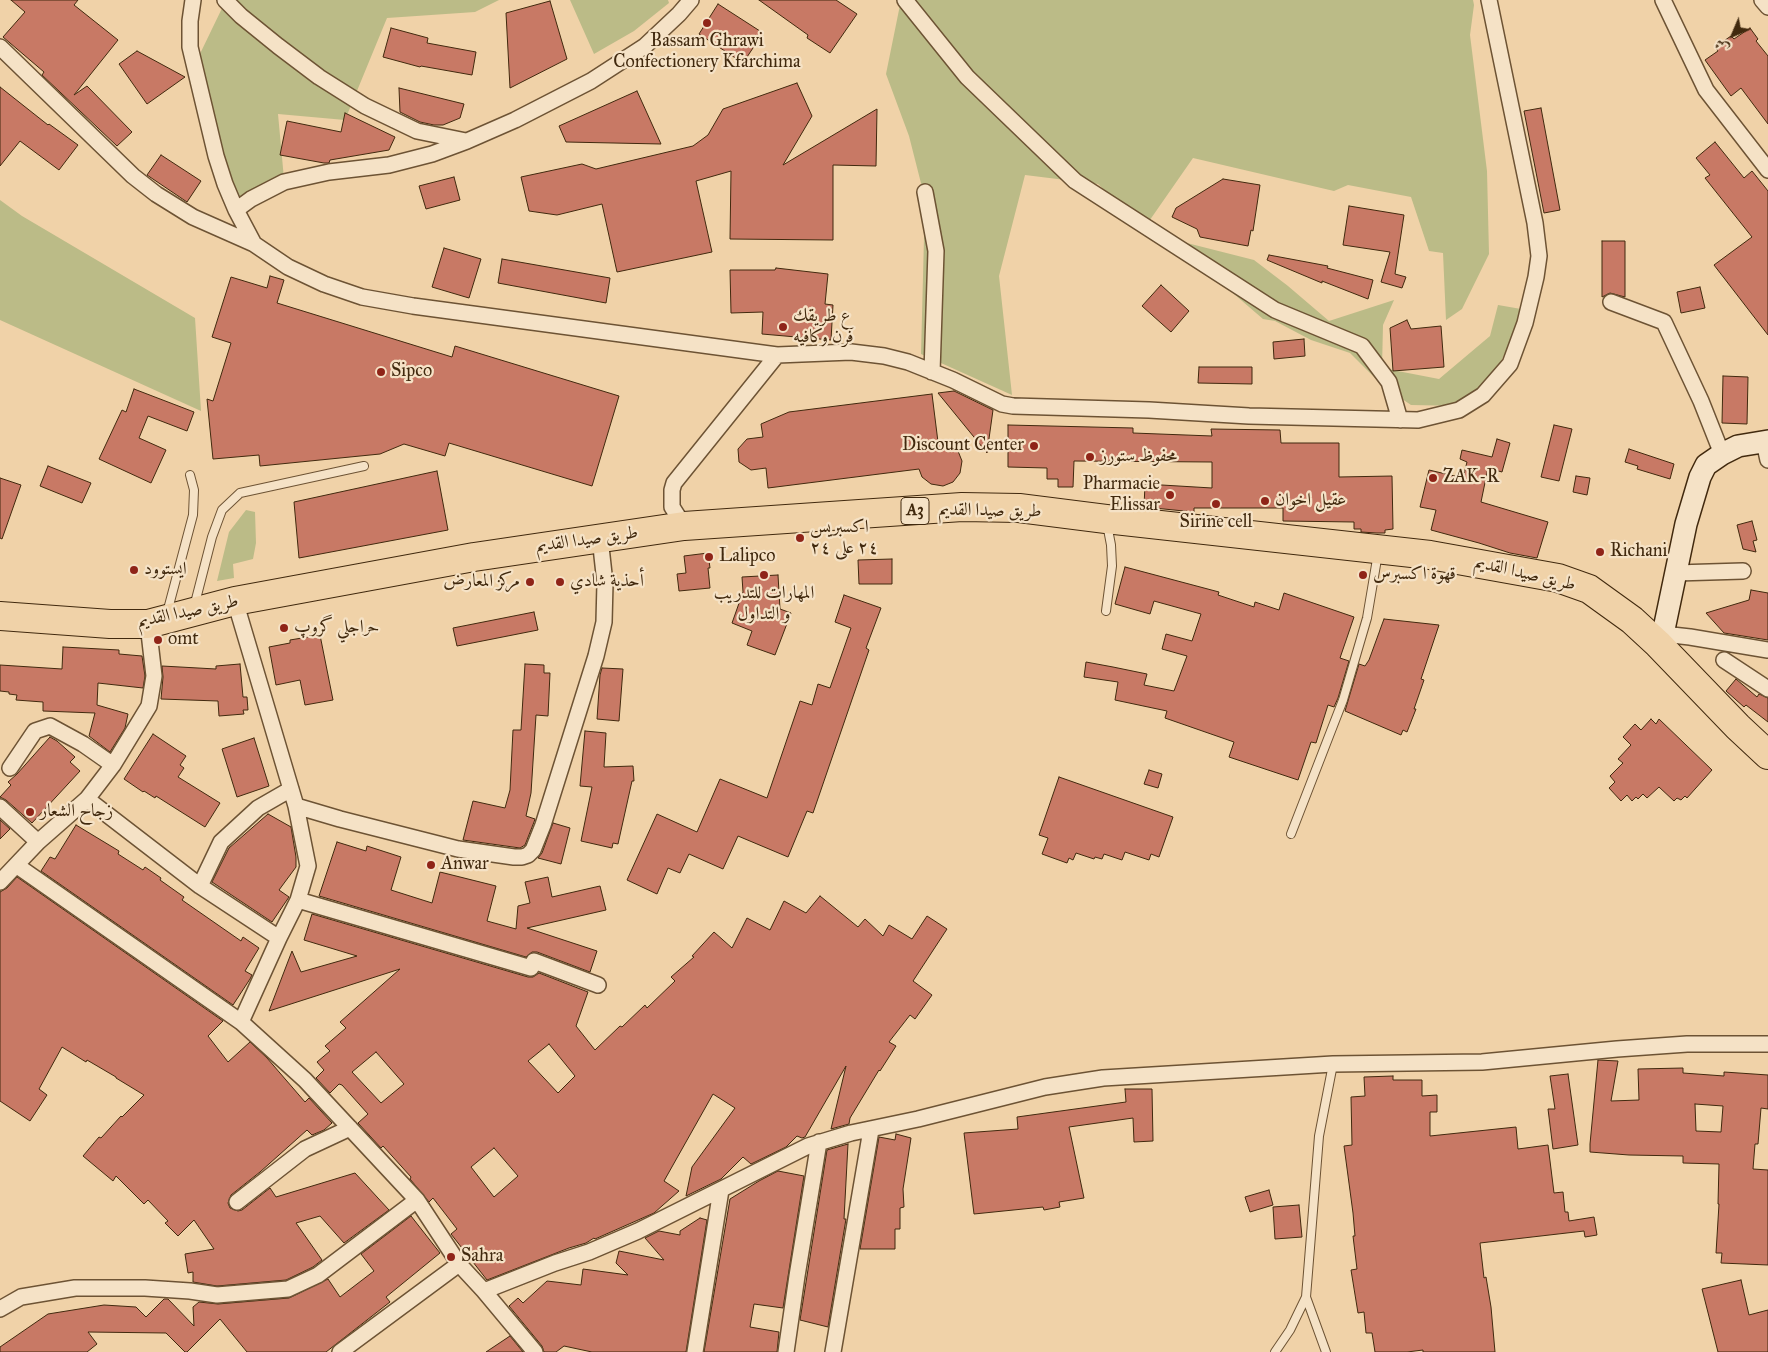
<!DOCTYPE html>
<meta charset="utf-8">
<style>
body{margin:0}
#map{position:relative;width:1768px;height:1352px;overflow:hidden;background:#f0d2a8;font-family:"IM FELL Great Primer",Amiri,serif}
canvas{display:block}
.north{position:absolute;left:1708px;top:10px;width:50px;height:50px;-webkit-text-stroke:4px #f5e2c6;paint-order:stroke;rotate:225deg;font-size:14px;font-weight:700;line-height:20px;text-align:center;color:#41290e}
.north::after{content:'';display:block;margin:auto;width:18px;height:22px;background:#41290e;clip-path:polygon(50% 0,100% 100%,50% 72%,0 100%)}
</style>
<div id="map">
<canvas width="1768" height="1352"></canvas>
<div class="north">ش</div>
</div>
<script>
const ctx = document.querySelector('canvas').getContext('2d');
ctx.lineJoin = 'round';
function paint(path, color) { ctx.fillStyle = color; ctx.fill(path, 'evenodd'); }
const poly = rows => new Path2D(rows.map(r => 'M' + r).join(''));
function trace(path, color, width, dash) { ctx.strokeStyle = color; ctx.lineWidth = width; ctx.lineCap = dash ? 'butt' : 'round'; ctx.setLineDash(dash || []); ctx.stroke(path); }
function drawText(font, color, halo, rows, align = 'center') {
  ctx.font = font + ' "IM FELL Great Primer",Amiri,serif'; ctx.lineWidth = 4.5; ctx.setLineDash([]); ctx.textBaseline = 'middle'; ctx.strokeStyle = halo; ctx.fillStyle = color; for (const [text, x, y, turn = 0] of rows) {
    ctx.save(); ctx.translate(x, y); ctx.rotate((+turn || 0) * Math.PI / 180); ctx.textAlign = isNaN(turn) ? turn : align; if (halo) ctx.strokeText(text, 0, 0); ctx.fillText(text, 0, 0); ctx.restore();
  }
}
paint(poly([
 [226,0,499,0,475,12,387,18,345,120,278,114,284,179,239,211,197,60],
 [570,0,668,0,669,3,634,31,594,54],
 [901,0,1473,0,1474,5,1470,35,1487,171,1489,254,1462,309,1446,320,1443,253,1429,251,1411,197,1348,185,1334,191,1193,158,1145,227,1098,184,1025,175,999,276,1012,395,921,354,925,199,909,136,886,74],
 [0,200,22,216,195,318,201,411,0,320],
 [1183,242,1254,260,1288,286,1329,321,1394,300,1383,325,1382,368,1439,379,1490,336,1498,305,1521,309,1513,336,1483,399,1461,406,1411,405,1383,386,1350,353,1311,340,1275,321,1263,319,1177,245],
 [246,510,255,512,256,543,253,559,233,564,234,578,217,581,229,532]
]), '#bbbb87');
const building = poly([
 [11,0,78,0,74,5,118,40,74,95,87,86,132,132,117,146,42,75,44,72,3,37,25,12,11,0],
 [759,0,836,0,857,14,830,53,807,38,808,35,759,0],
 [550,1,567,59,510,88,506,13,550,1],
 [718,4,763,33,743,63,699,34,718,4],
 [391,28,428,38,427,43,476,52,472,75,421,66,420,67,383,57,391,28],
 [1750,28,1758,39,1756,41,1768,56,1768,124,1741,88,1731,96,1705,60,1718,51,1715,47,1731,36,1734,39,1750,28],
 [137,51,185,77,147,104,119,64,137,51],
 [797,83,812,116,783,165,877,109,876,166,833,165,833,240,730,239,731,171,696,181,712,252,617,272,602,204,557,215,529,211,521,177,582,164,596,169,693,146,708,135,723,109,797,83],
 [0,87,48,125,49,124,78,145,59,170,20,141,0,166,0,87],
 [399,88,464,104,460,118,443,125,434,125,420,122,400,112,399,88],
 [637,91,661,144,566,142,559,126,637,91],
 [1541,108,1560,210,1544,213,1524,111,1541,108],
 [345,113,395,137,389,150,330,160,329,163,324,163,280,155,287,121,341,132,345,113],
 [1715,142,1744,178,1752,171,1768,191,1768,335,1714,265,1752,237,1705,178,1710,175,1696,158,1715,142],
 [161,155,201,181,187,202,147,175,161,155],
 [454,177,460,200,426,209,419,186,454,177],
 [1223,179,1260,185,1253,231,1251,230,1248,246,1200,237,1197,229,1172,217,1176,208,1223,179],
 [1349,206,1404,215,1395,274,1406,277,1402,288,1381,282,1390,252,1343,245,1349,206],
 [1602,241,1625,241,1625,297,1610,293,1602,297,1602,241],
 [444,248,481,259,469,298,432,287,444,248],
 [1269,255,1328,266,1327,268,1373,280,1368,299,1322,281,1322,283,1267,260,1269,255],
 [502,259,610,278,606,303,498,283,502,259],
 [776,268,828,274,825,304,833,305,831,340,762,334,763,312,731,313,730,270,775,270,776,268],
 [270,276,284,280,277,303,452,357,455,346,619,396,592,486,449,443,445,456,404,444,380,454,260,466,259,455,213,459,207,399,213,401,231,343,212,337,231,277,267,288,270,276],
 [1161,285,1189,311,1171,332,1142,306,1161,285],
 [1700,287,1705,308,1681,313,1677,292,1700,287],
 [1407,320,1411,329,1441,326,1444,367,1393,371,1390,328,1407,320],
 [1304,339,1305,356,1274,359,1273,342,1304,339],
 [1199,367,1252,367,1252,384,1198,383,1199,367],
 [1723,376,1748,377,1747,424,1722,423,1723,376],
 [134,389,194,412,187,431,148,416,139,438,166,450,151,483,99,459,122,410,126,412,134,389],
 [954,391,993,410,987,453,938,393,954,391],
 [932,394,938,442,949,443,958,451,962,461,960,473,953,482,943,486,931,484,922,477,919,469,768,488,766,468,751,470,739,462,738,449,747,439,763,437,761,424,789,412,932,394],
 [1008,425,1133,428,1133,433,1212,436,1211,429,1280,430,1281,443,1339,443,1339,477,1392,476,1393,529,1385,530,1385,533,1377,533,1361,532,1361,529,1354,529,1354,522,1283,521,1283,508,1194,508,1194,512,1144,507,1145,484,1212,488,1212,462,1074,461,1073,487,1058,487,1058,479,1047,479,1047,468,1008,467,1008,425],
 [1554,425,1572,429,1559,481,1541,477,1554,425],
 [1497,439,1510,443,1502,472,1488,468,1481,502,1548,522,1537,558,1510,553,1479,543,1431,530,1436,510,1420,507,1429,470,1463,478,1467,462,1460,459,1462,450,1492,457,1497,439],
 [1629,449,1674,464,1670,479,1637,469,1638,466,1625,462,1629,449],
 [48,466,91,483,82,503,40,486,48,466],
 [437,471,448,530,299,558,294,502,437,471],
 [1576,476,1590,478,1587,495,1573,492,1576,476],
 [0,478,21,485,2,539,0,538,0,478],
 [1752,521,1757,540,1753,541,1756,552,1743,549,1737,525,1752,521],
 [708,553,710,568,708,568,710,588,679,591,677,574,686,573,684,556,708,553],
 [892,559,892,584,859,584,858,560,892,559],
 [1125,567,1219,592,1218,595,1254,607,1255,602,1279,610,1284,593,1354,617,1340,658,1349,661,1338,698,1334,707,1328,705,1316,743,1311,742,1298,780,1229,757,1234,742,1165,718,1167,711,1115,700,1118,682,1084,677,1086,662,1113,667,1147,674,1144,685,1174,691,1187,656,1162,649,1166,634,1192,641,1201,614,1154,601,1150,614,1115,604,1125,567],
 [778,575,780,609,791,613,775,655,747,645,752,631,732,623,743,592,742,577,778,575],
 [1751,590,1768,593,1768,640,1724,633,1706,613,1749,600,1751,590],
 [844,595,881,608,866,648,869,650,813,813,807,811,788,857,738,836,723,869,689,854,680,873,668,868,657,894,627,880,657,814,697,832,720,779,767,798,800,701,812,705,818,684,830,688,851,628,835,622,844,595],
 [534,612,538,630,457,646,453,628,534,612],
 [1384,619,1439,625,1421,679,1424,680,1414,709,1416,709,1407,732,1403,730,1401,735,1345,711,1359,664,1365,666,1369,660,1384,619],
 [320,635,333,700,305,705,300,680,276,685,269,647,290,643,290,640,320,635],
 [63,647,119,650,119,654,142,656,145,676,143,688,98,683,97,705,128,714,125,728,110,752,89,736,95,713,43,711,43,702,16,700,17,695,9,694,9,692,0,691,0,665,62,669,63,647],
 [240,664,243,697,247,697,248,710,243,710,244,714,219,716,218,701,161,699,163,677,162,666,216,669,216,666,240,664],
 [525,664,544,665,544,673,550,673,548,716,536,715,531,793,526,816,535,819,534,822,525,845,520,848,463,840,473,801,505,808,510,790,513,730,521,730,525,664],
 [602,668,623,669,619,721,597,719,600,675,602,668],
 [1736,679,1757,697,1759,694,1768,698,1768,722,1746,705,1744,707,1726,691,1736,679],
 [1651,719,1656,724,1659,719,1712,770,1687,798,1685,796,1681,800,1677,798,1674,801,1659,787,1647,798,1643,794,1638,799,1636,797,1632,801,1627,795,1621,801,1609,788,1615,782,1610,776,1623,763,1618,759,1631,745,1623,737,1635,724,1641,730,1651,719],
 [585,731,606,733,604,767,633,766,634,781,632,781,618,844,613,843,612,848,581,841,592,787,580,786,585,731],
 [153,734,186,756,180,765,184,768,178,777,220,803,205,827,156,796,155,798,144,791,143,792,124,779,153,734],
 [50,737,57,741,75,757,70,762,80,771,32,823,6,800,0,797,11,785,8,782,17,774,50,737],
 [254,738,269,786,237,797,222,749,254,738],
 [1149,770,1162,774,1158,788,1144,784,1149,770],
 [1059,777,1173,817,1159,857,1151,854,1149,860,1125,852,1122,860,1104,854,1102,859,1095,857,1094,859,1076,853,1073,860,1069,858,1067,863,1042,854,1048,838,1039,835,1059,777],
 [268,814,291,827,296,857,296,867,279,890,289,897,272,922,212,882,229,848,268,814],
 [0,820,10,829,0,839,0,820],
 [553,823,570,828,561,864,538,858,542,853,553,823],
 [76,825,119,851,118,854,143,870,145,867,161,878,160,880,184,897,182,900,241,941,243,937,259,948,245,971,252,975,250,979,233,1005,41,871,50,857,55,859,76,825],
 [337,842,366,851,367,846,401,857,391,890,432,903,440,872,496,886,487,921,516,929,518,906,530,903,525,882,548,877,552,897,600,886,606,910,527,928,597,951,590,972,537,952,532,952,526,957,319,896,337,842],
 [17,877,223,1021,208,1036,228,1062,250,1042,267,1058,305,1102,309,1098,332,1123,324,1130,312,1135,307,1130,260,1172,231,1195,228,1203,230,1208,238,1211,242,1210,270,1188,276,1197,355,1173,389,1210,344,1243,320,1216,296,1223,322,1260,313,1267,286,1280,217,1286,193,1282,193,1272,188,1273,185,1254,214,1249,194,1220,178,1236,165,1223,168,1221,148,1200,144,1204,116,1176,113,1181,83,1156,99,1137,101,1138,121,1116,122,1117,144,1095,116,1078,116,1077,87,1060,86,1062,62,1047,39,1089,47,1095,30,1121,0,1101,0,892,7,888,17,877],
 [820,896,858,927,865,919,883,936,889,925,912,939,927,916,947,929,913,981,932,995,915,1019,910,1015,889,1042,896,1046,880,1071,879,1070,850,1118,849,1124,831,1129,846,1066,805,1137,802,1138,797,1136,786,1147,751,1164,743,1157,721,1179,686,1196,692,1167,735,1108,713,1094,664,1181,679,1191,654,1213,595,1239,594,1238,586,1243,569,1248,487,1280,451,1234,457,1229,433,1198,429,1202,410,1179,411,1177,383,1146,381,1148,358,1123,368,1114,342,1085,339,1084,330,1093,316,1078,324,1070,317,1062,330,1051,325,1046,346,1028,340,1022,400,969,269,1011,292,951,301,972,357,956,304,940,312,914,528,977,533,977,539,973,588,992,576,1026,595,1050,620,1026,622,1027,645,1005,647,1008,675,981,671,977,694,957,692,956,714,932,732,948,747,918,770,930,784,901,806,913,820,896],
 [549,1044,575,1076,558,1093,528,1061,549,1044],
 [376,1052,404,1084,381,1103,352,1072,376,1052],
 [494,1148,518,1176,494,1197,471,1167,494,1148],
 [1598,1060,1618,1061,1611,1101,1639,1100,1638,1069,1683,1068,1683,1073,1724,1076,1724,1072,1768,1075,1768,1109,1761,1108,1758,1144,1755,1144,1753,1169,1768,1170,1768,1265,1721,1263,1722,1253,1716,1253,1719,1204,1718,1204,1719,1164,1683,1163,1683,1156,1629,1155,1590,1152,1590,1144,1598,1060],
 [1695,1104,1723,1106,1721,1132,1696,1131,1695,1104],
 [1568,1074,1578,1145,1553,1149,1548,1109,1555,1109,1550,1076,1568,1074],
 [1393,1076,1393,1080,1422,1080,1422,1096,1437,1095,1437,1112,1430,1112,1430,1136,1516,1127,1518,1149,1548,1145,1554,1193,1563,1192,1565,1212,1568,1212,1569,1221,1594,1217,1597,1235,1585,1237,1584,1231,1480,1243,1484,1278,1486,1277,1491,1307,1495,1352,1423,1352,1423,1350,1407,1352,1375,1352,1372,1333,1366,1333,1364,1312,1358,1313,1351,1270,1357,1269,1353,1236,1355,1236,1353,1213,1344,1146,1352,1145,1351,1097,1365,1096,1364,1077,1393,1076],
 [1125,1089,1152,1089,1153,1141,1134,1142,1133,1118,1069,1127,1084,1198,1059,1202,1060,1207,1044,1210,1043,1207,974,1214,964,1133,1018,1129,1017,1117,1126,1102,1125,1089],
 [896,1134,911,1138,903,1189,904,1207,900,1208,900,1229,895,1229,895,1249,860,1249,879,1137,895,1140,896,1134],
 [848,1144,844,1219,846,1219,828,1327,800,1320,827,1150,848,1144],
 [778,1171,804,1176,783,1308,754,1304,750,1327,779,1332,777,1352,704,1352,730,1199,759,1181,778,1171],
 [1269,1190,1273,1205,1250,1212,1245,1197,1269,1190],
 [1299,1205,1302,1237,1275,1239,1273,1207,1299,1205],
 [411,1216,440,1253,386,1297,390,1302,326,1352,247,1352,220,1319,187,1352,185,1352,166,1333,88,1332,97,1344,87,1352,0,1352,0,1347,48,1314,104,1305,136,1307,146,1317,164,1299,168,1299,194,1326,193,1307,199,1302,218,1304,289,1298,328,1279,340,1297,374,1271,361,1254,411,1216],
 [700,1218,707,1220,686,1352,592,1352,564,1346,556,1352,544,1352,542,1346,509,1306,518,1298,523,1303,547,1281,581,1285,583,1269,628,1275,616,1263,619,1251,664,1260,645,1238,659,1231,680,1235,680,1231,700,1218],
 [1741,1280,1749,1315,1768,1310,1768,1352,1718,1352,1702,1289,1741,1280],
 [510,1336,523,1352,486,1352,510,1336]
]);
paint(building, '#c87965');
trace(building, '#41290e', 1);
const lane = poly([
 [194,607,212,537,222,510,240,493,364,466],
 [1106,611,1112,566,1111,545,1107,524],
 [167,613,193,515,194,490,190,475],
 [1291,834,1343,700,1367,618,1378,553],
 [1275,1352,1290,1330,1306,1297],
 [1326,1352,1306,1297,1319,1136,1333,1064]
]);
const street = poly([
 [193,0,190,21,190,47,216,156,225,184,236,210],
 [225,0,241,16,278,46,319,77,365,106,417,131,466,141],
 [905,0,967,77,1075,181,1275,310,1362,346,1389,382,1400,420],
 [1663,0,1706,90,1768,170],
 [1762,0,1768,7],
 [0,47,133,176,156,194,193,217,254,244,288,267,324,284,362,297,413,306,777,355,851,352,884,356,908,362,953,380,1002,404,1013,406,1149,410,1249,416,1418,420,1459,410,1483,395,1510,364,1525,323,1536,277,1539,256,1535,223,1489,0],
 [925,192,936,251,932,372],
 [254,244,236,210,251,199,284,182,329,172,389,165,432,154,467,141,515,120,591,81,645,46,679,14,691,0],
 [1611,302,1664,322,1701,401,1722,454],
 [1764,442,1768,460],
 [684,526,672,507,672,490,674,483,777,355],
 [1676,573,1743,571],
 [235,601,296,806,308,866,298,900,279,938,241,1022],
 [1663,634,1690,637,1768,650],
 [1724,660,1768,689],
 [10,768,35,731,50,726,83,744,113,765],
 [87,799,200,886,279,938],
 [296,806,340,819,458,849,514,857,522,857,528,855,533,850,543,825,596,656,604,622,605,583,600,538],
 [0,807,38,842],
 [16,865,241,1022,305,1080,417,1200,459,1264,484,1291,535,1352],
 [0,882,38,842,87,799,113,765,149,706,154,676,148,624],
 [200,886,221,842,258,808,291,789],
 [298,900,531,968,534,961,598,985],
 [237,1202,305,1149,350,1128],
 [484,1291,555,1263,589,1252,638,1231,808,1146,851,1133,918,1119,1045,1087,1103,1078,1333,1064,1482,1062,1617,1049,1687,1044,1768,1044],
 [0,1309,21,1297,75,1288,145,1288,190,1291,217,1295,288,1289,318,1275,417,1200],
 [340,1352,459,1264],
 [695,1352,721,1190],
 [786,1352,797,1276,819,1142],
 [833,1352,871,1130]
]);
const secondary = poly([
 [1658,644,1663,634,1686,524,1700,477,1706,465,1722,454,1738,446,1768,441]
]);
const highway = poly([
 [0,616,110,624,148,624,235,601,474,557,684,526,962,507,1019,508,1106,519,1430,555,1558,578,1589,589,1632,620,1658,644,1738,727,1768,755]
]);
trace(lane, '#6d5334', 10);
trace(street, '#6d5334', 18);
trace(secondary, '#41290e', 24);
trace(highway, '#41290e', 30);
trace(lane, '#f5e2c6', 8);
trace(street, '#f5e2c6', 15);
trace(secondary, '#f5e2c6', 21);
trace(highway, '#f0d2a8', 28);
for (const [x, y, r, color] of [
 [707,23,5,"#8f2418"],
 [783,327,5,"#8f2418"],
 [381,372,5,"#8f2418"],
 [1034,446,5,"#8f2418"],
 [1090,457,5,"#8f2418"],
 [1433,478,5,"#8f2418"],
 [1170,495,5,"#8f2418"],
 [1265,501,5,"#8f2418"],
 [1216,504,5,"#8f2418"],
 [800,538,5,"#8f2418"],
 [1600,552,5,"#8f2418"],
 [709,557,5,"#8f2418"],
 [134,570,5,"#8f2418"],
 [764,575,5,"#8f2418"],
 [1363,575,5,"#8f2418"],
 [530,582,5,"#8f2418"],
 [560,582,5,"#8f2418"],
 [284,628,5,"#8f2418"],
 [158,640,5,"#8f2418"],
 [30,812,5,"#8f2418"],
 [431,865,5,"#8f2418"],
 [451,1257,5,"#8f2418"]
]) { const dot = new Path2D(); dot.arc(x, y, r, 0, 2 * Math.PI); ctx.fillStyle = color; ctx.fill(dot); trace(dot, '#f5e2c6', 2); }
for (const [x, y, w] of [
 [915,511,28]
]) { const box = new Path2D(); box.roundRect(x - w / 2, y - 13.5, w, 27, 4); ctx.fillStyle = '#f5e2c6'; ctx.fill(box); trace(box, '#41290e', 1); }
drawText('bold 16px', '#41290e', null, [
 ["A3",915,511]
]);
drawText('18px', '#41290e', '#f5e2c6', [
 ["Bassam Ghrawi",707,42,"center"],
 ["Confectionery Kfarchima",707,63,"center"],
 ["ع طريقك",793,317],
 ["فرن وكافيه",793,338],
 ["Sipco",391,372],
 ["Discount Center",1024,446,"right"],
 ["محفوظ ستورز",1100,457],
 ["ZAK-R",1443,478],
 ["Pharmacie",1160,485,"right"],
 ["Elissar",1160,506,"right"],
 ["عقيل اخوان",1275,501],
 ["Sirine cell",1216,523,"center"],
 ["اكسبريس",810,528],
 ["٢٤ على ٢٤",810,549],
 ["Richani",1610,552],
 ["Lalipco",719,557],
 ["ايستوود",144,570],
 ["قهوة اكسبرس",1373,575],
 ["مركز المعارض",520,582,"right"],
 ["أحذية شادي",570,582],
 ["المهارات للتدريب",764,594,"center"],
 ["و التداول",764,615,"center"],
 ["حراجلي گروپ",294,628],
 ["omt",168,640],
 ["زجاح الشعار",40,812],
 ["Anwar",441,865],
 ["Sahra",461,1257]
], 'left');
drawText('18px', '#41290e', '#f5e2c6', [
 ["طريق صيدا القديم",990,511,1],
 ["طريق صيدا القديم",587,540,-8],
 ["طريق صيدا القديم",1525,574,13],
 ["طريق صيدا القديم",188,612,-12]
]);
</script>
